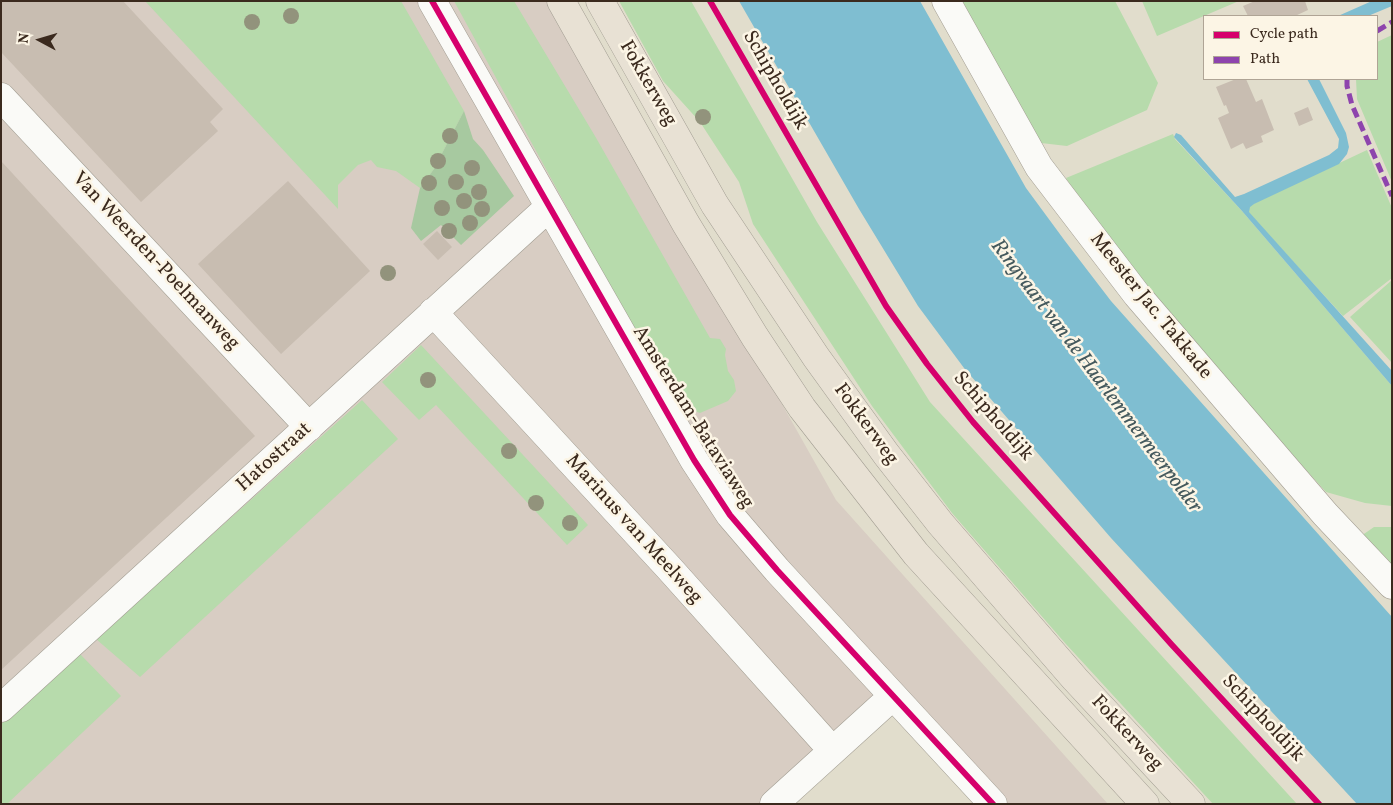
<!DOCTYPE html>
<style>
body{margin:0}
#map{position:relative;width:1393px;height:805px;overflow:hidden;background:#e1ddcc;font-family:Vollkorn,serif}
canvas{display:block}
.frame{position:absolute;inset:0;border:2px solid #3b2a1e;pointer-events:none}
.legend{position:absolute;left:1203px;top:15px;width:175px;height:65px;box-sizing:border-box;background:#fcf5e5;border:1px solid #afa495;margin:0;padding:6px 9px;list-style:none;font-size:15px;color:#3b2a1e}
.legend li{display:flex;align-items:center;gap:10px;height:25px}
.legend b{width:25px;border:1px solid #afa495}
.north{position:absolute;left:15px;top:15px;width:50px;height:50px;-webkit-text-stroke:4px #fcf5e5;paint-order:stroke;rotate:276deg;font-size:14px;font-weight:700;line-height:20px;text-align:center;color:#3b2a1e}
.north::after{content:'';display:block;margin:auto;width:18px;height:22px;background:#3b2a1e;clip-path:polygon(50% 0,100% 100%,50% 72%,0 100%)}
</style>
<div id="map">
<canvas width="1393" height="805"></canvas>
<div class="frame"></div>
<ul class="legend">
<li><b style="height:6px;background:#d6006c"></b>Cycle path</li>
<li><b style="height:6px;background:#8e44ad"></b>Path</li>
</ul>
<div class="north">N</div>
</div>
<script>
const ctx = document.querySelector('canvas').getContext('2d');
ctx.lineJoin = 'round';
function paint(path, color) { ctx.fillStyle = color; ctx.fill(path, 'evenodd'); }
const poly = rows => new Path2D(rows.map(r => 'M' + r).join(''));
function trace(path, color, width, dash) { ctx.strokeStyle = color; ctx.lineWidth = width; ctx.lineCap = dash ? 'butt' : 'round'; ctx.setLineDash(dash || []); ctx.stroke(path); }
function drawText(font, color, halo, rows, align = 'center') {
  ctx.font = font + ' Vollkorn,serif'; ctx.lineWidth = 5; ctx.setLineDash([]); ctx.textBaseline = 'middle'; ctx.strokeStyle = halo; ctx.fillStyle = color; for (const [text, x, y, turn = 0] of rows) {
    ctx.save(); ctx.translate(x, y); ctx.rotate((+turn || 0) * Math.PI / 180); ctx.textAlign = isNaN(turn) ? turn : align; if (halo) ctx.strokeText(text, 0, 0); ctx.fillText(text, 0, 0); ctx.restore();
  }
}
paint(poly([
 [1,1,555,1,836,500,1108,804,1005,804,908,697,789,804,1,804]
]), '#d8cdc3');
paint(poly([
 [145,1,401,1,464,111,434,169,420,188,396,171,377,167,371,160,358,165,338,185,338,209],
 [454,1,514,1,595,136,710,338,720,339,726,349,725,355,728,371,734,380,736,391,728,401,700,413,674,403],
 [619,1,691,1,817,222,930,402,1297,804,1213,804,1065,643,952,513,872,406,753,224,739,182,700,122,663,81],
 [959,1,1115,1,1158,83,1147,110,1067,146,1041,143],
 [1142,1,1239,1,1157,36],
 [1392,35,1392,182,1357,99,1356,79,1377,79,1377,42],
 [1173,134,1175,139,1242,211,1392,386,1392,506,1365,503,1326,492,1217,372,1149,290,1086,210,1066,178],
 [1367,150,1392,208,1392,278,1343,316,1244,208],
 [1392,280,1392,363,1350,317],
 [421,345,588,525,567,545,436,405,419,420,382,382],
 [362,400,398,439,140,677,96,639],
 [1374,527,1392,527,1392,570,1361,536],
 [80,654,121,696,7,804,1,804,1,724]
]), '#b7dbac');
paint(poly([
 [464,111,473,139,483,150,514,196,461,245,441,225,421,241,411,228,420,188,434,169]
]), '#a7c9a0');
paint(poly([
 [739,1,920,1,1026,188,1065,241,1111,301,1392,617,1392,804,1357,804,1111,538,964,368,918,306,859,209],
 [1372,1,1392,1,1392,6,1368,16,1338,16],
 [1307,79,1319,79,1346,133,1349,147,1347,154,1339,164,1254,204,1250,207,1249,212,1392,371,1392,386,1242,211,1174,137,1176,133,1181,135,1235,197,1244,194,1329,155,1338,148,1339,139]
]), '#7fbed1');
paint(poly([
 [1,1,123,1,223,109,210,122,218,131,141,202,1,52],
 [1255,1,1305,1,1308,10,1295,16,1248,16,1243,6],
 [1236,79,1246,79,1256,102,1262,99,1274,130,1261,136,1263,142,1246,149,1243,143,1231,149,1218,118,1229,113,1226,105,1224,106,1216,87],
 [1308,107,1313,120,1299,126,1294,113],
 [1,161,255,436,1,670],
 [288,181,370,271,281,354,198,264],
 [437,231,452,247,438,260,423,244]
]), '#c8bdb1');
const minor = poly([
 [432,1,694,460,730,515,777,570,993,804],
 [946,1,1039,167,1137,295,1325,514,1392,585],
 [1,97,309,427],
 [433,312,669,568,832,750],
 [1,708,549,207],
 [774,804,893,696]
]);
const major = poly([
 [561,1,686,224,755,337,802,408,916,554,1145,804],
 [600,1,715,205,816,357,886,454,940,523,1075,679,1191,804]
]);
trace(minor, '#a29d92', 29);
trace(major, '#a29d92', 29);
trace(minor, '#fafaf7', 28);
trace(major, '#e8e1d4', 28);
trace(poly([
 [1377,31,1392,22],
 [1347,79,1347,86,1352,105,1392,196]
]), '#8e44ad', 5, [10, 5]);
trace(poly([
 [432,1,694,460,730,515,777,570,993,804],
 [710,1,886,306,927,364,973,422,1172,645,1319,804]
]), '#d6006c', 6);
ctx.fillStyle = '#92937c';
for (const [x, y] of [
 [291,16],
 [252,22],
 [703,117],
 [450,136],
 [438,161],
 [472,168],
 [456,182],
 [429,183],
 [479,192],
 [464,201],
 [442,208],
 [482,209],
 [470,223],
 [449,231],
 [388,273],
 [428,380],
 [509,451],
 [536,503],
 [570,523]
]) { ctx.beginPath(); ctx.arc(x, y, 8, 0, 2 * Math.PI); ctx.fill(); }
drawText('20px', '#3b2a1e', '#fcf5e5', [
 ["Schipholdijk",774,81,60],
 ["Fokkerweg",647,84,60],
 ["Van Weerden-Poelmanweg",155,262,47],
 ["Meester Jac. Takkade",1150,307,51],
 ["Schipholdijk",992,417,49],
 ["Amsterdam-Bataviaweg",692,418,58],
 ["Fokkerweg",865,425,54],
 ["Hatostraat",275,458,-42],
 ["Marinus van Meelweg",633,530,48],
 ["Schipholdijk",1262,719,47],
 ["Fokkerweg",1126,734,47]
]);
drawText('italic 21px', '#44595d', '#fcf5e5', [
 ["Ringvaart van de Haarlemmermeerpolder",1095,377,53]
]);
</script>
